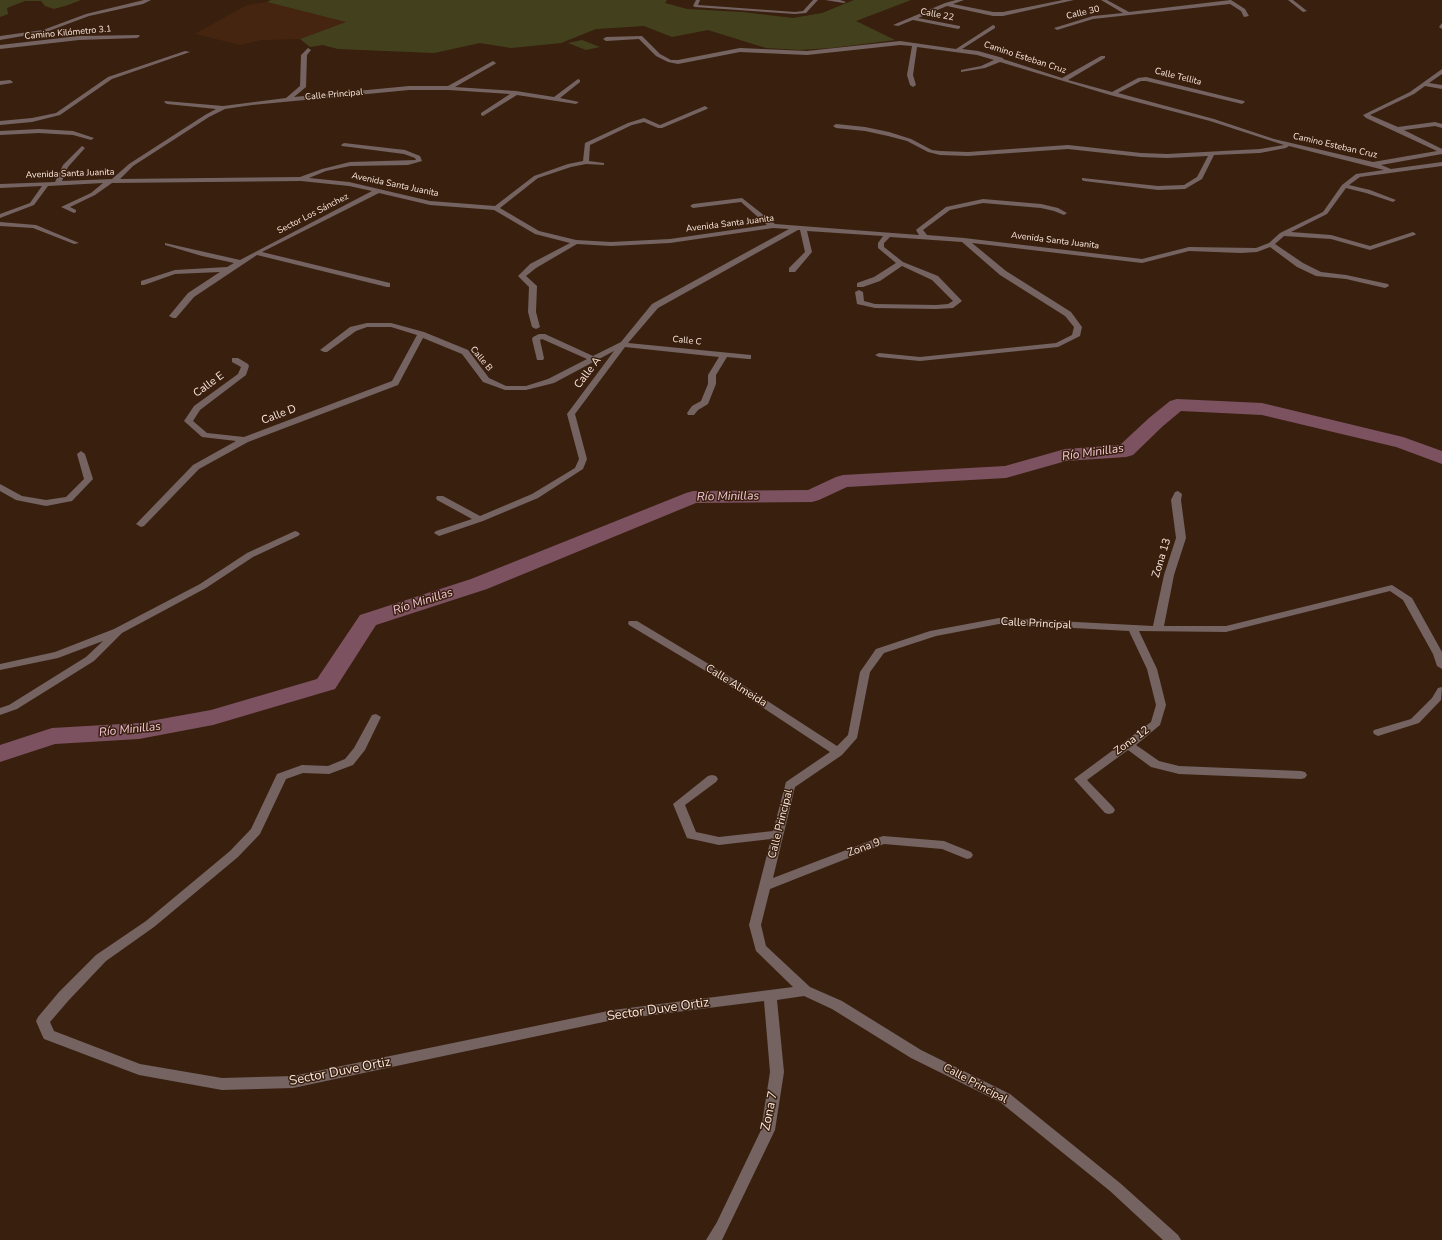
<!DOCTYPE html>
<meta charset="utf-8">
<style>
body{margin:0}
canvas{display:block;background:#391f0e}
</style>
<canvas width="1442" height="1240"></canvas>
<script>
const ctx = document.querySelector('canvas').getContext('2d');
ctx.lineJoin = 'round';
function paint(path, color) { ctx.fillStyle = color; ctx.fill(path, 'evenodd'); }
const poly = rows => new Path2D(rows.map(r => 'M' + r).join(''));
function drawText(font, color, halo, rows, align = 'center') {
  ctx.font = font + ' "Nunito Sans",sans-serif'; ctx.lineWidth = 3; ctx.setLineDash([]); ctx.textBaseline = 'middle'; ctx.strokeStyle = halo; ctx.fillStyle = color; for (const [text, x, y, turn = 0] of rows) {
    ctx.save(); ctx.translate(x, y); ctx.rotate((+turn || 0) * Math.PI / 180); ctx.textAlign = isNaN(turn) ? turn : align; if (halo) ctx.strokeText(text, 0, 0); ctx.fillText(text, 0, 0); ctx.restore();
  }
}
paint(poly([
 [267,2,346,22,300,39,261,40,241,45,195,34,247,5]
]), '#462510');
paint(poly([
 [0,0,81,0,68,5,54,9,45,6,41,1,25,1,7,8,8,14,0,17],
 [271,0,667,0,665,3,687,9,742,12,793,18,822,13,854,0,911,0,856,21,895,40,832,48,800,50,766,48,708,30,672,37,644,26,596,29,561,43,511,48,480,43,434,53,338,49,323,45,310,47,300,39,346,22,267,2],
 [582,40,600,47,586,50,568,43]
]), '#43411d');
paint(poly([
 [1177,399,1262,403,1403,437,1442,451,1442,464,1396,447,1262,415,1181,411,1163,426,1133,455,1126,457,1066,461,1006,478,847,487,819,500,812,502,696,503,487,589,376,625,335,689,213,725,139,739,55,744,0,762,0,745,52,728,139,723,211,710,317,679,360,615,471,579,686,493,693,491,808,490,836,477,843,475,1005,466,1065,449,1120,445,1149,418,1170,401,1177,399]
]), '#7c5160');
paint(poly([
 [144,0,151,0,143,4,89,16,46,32,0,40,0,36,43,30,86,14,144,0],
 [696,0,700,0,698,5,795,12,803,11,813,0,818,0,806,13,795,14,695,7,693,6,696,0],
 [825,0,840,0,846,2,844,3,825,0],
 [956,0,964,0,953,4,993,12,1003,12,1063,0,1074,0,1003,16,993,16,947,6,918,18,960,26,960,28,958,29,913,20,898,26,893,25,945,3,956,0],
 [1101,0,1107,0,1129,12,1231,0,1245,9,1249,16,1244,17,1241,11,1230,4,1093,19,1057,30,1054,28,1093,16,1123,13,1101,0],
 [1288,0,1293,0,1307,11,1303,12,1288,0],
 [1442,23,1442,29,1439,27,1442,23],
 [993,25,995,26,995,28,962,49,978,51,1003,58,1003,59,1062,78,1101,56,1105,56,1105,58,1068,80,1112,92,1138,78,1146,77,1244,101,1245,102,1242,104,1146,81,1141,81,1118,93,1214,119,1274,139,1373,162,1437,151,1366,118,1363,115,1410,92,1442,69,1442,74,1429,83,1442,85,1442,89,1425,86,1414,94,1370,115,1398,127,1435,122,1442,124,1442,128,1435,126,1404,130,1442,149,1442,154,1381,165,1391,169,1442,162,1442,166,1360,177,1349,185,1370,190,1396,200,1393,202,1366,193,1346,188,1327,214,1291,232,1331,235,1370,246,1413,232,1416,234,1415,235,1370,250,1331,239,1284,236,1275,244,1303,263,1321,272,1346,275,1388,284,1389,286,1385,288,1346,279,1316,276,1297,267,1270,247,1257,252,1241,253,1189,251,1142,263,972,243,1006,271,1071,312,1082,327,1080,336,1058,347,920,361,879,357,875,355,879,353,920,357,1056,343,1072,335,1074,327,1065,316,1000,275,962,242,890,237,884,243,884,247,903,262,938,276,962,301,953,308,936,309,875,308,857,304,855,292,859,290,863,292,864,301,875,304,936,305,948,304,953,301,932,280,902,266,880,281,863,287,857,287,857,283,874,277,896,263,878,248,878,243,883,236,807,231,812,252,795,272,789,272,789,268,805,252,800,230,798,230,658,308,628,343,751,355,751,359,748,359,727,357,716,375,716,384,708,404,698,410,694,415,688,415,687,413,692,406,701,401,708,384,708,375,719,357,625,347,575,414,587,459,583,469,538,498,483,521,442,535,439,536,434,533,436,531,472,519,437,500,436,498,437,496,443,496,480,516,532,494,575,468,579,459,567,414,614,351,554,383,526,390,505,390,483,382,462,354,423,338,398,385,248,442,199,469,144,526,141,527,136,524,138,522,193,465,236,441,202,437,184,421,194,406,238,374,241,367,232,362,232,358,238,358,248,364,249,366,246,375,200,410,193,421,207,433,244,437,392,381,417,335,391,327,367,327,356,331,327,352,324,352,320,350,350,327,367,323,391,323,424,332,468,350,489,378,506,386,526,386,548,379,587,359,542,339,540,340,544,358,543,360,537,360,532,339,533,337,539,334,545,334,593,356,621,342,652,304,789,229,773,228,670,243,611,246,577,244,536,268,526,276,537,286,536,312,540,327,536,329,532,327,528,312,529,287,518,276,530,264,570,243,535,234,494,210,430,205,379,193,262,252,390,283,390,287,387,287,257,255,194,297,176,318,173,318,169,316,188,293,220,272,175,274,144,285,141,285,141,281,175,270,227,267,234,263,202,256,165,245,165,243,240,260,372,191,349,186,301,181,112,183,95,195,70,207,76,210,76,212,74,213,61,207,91,193,103,183,48,186,34,205,0,218,0,214,30,203,42,186,0,188,0,184,55,182,63,165,82,146,85,148,68,167,62,181,112,179,129,164,205,115,216,109,167,104,164,102,165,101,223,106,286,98,300,86,301,55,308,48,311,50,307,55,306,87,294,97,409,86,448,86,493,61,496,63,495,64,455,87,516,91,554,97,578,79,580,80,580,82,560,98,579,102,576,104,517,95,483,116,481,115,481,113,510,94,449,90,409,90,252,105,225,109,209,117,133,166,120,179,300,177,322,169,350,162,416,160,415,158,404,154,342,146,341,145,344,143,405,150,420,156,422,161,408,165,350,166,326,171,309,178,349,182,430,201,495,206,534,176,568,164,583,161,585,143,628,123,644,118,660,125,705,106,708,108,707,109,662,128,658,128,644,122,632,125,590,145,589,161,604,163,604,165,586,164,571,167,538,178,500,208,539,231,576,240,611,242,670,239,767,225,741,202,693,208,690,206,693,204,742,198,775,224,919,235,916,230,917,229,946,207,983,199,1041,204,1058,208,1067,213,1064,215,1054,211,1041,208,983,203,950,210,923,230,927,235,964,238,1142,259,1189,247,1256,248,1269,243,1280,233,1323,212,1342,185,1356,174,1384,170,1289,146,1286,148,1260,153,1214,155,1202,179,1185,189,1158,190,1084,181,1082,180,1082,178,1158,186,1184,185,1197,177,1208,156,1167,158,1141,157,1068,149,968,156,940,155,928,152,907,141,888,136,865,131,836,128,833,126,836,124,865,127,889,132,911,139,932,150,940,151,968,152,1068,145,1141,153,1167,154,1260,149,1284,145,1210,121,1110,95,1000,62,985,68,961,72,961,70,981,66,994,60,977,55,917,47,913,75,916,85,913,87,910,85,907,75,912,46,900,45,807,55,740,52,678,64,668,62,656,56,639,39,606,41,603,39,606,37,642,36,660,54,671,60,678,60,740,48,807,51,900,41,956,49,993,25],
 [139,35,140,36,137,38,79,40,0,49,0,45,79,36,139,35],
 [185,51,190,52,112,79,60,115,32,122,0,125,0,121,32,118,56,113,108,77,185,51],
 [10,80,13,82,12,83,0,85,0,81,10,80],
 [39,129,73,131,94,138,91,140,73,135,39,133,0,135,0,131,39,129],
 [0,222,36,225,79,243,74,244,33,228,0,226,0,222],
 [81,451,85,454,93,479,72,501,46,506,16,500,0,491,0,484,22,496,46,500,66,497,84,479,77,454,81,451],
 [1178,491,1182,494,1181,500,1186,538,1174,575,1164,626,1226,626,1392,585,1412,598,1442,652,1442,669,1437,666,1433,654,1403,600,1390,591,1226,632,1139,631,1157,669,1166,705,1160,725,1136,745,1159,761,1179,766,1301,771,1305,772,1307,775,1305,778,1301,779,1179,774,1151,767,1128,750,1087,780,1113,807,1115,810,1113,813,1109,814,1105,813,1074,779,1151,722,1156,705,1147,669,1129,631,999,624,936,636,884,653,870,672,857,738,842,755,795,787,773,878,883,836,944,841,971,852,973,855,971,858,967,859,942,849,884,844,770,889,761,925,766,946,810,987,842,1001,921,1050,1010,1094,1120,1183,1178,1235,1181,1240,1163,1240,1110,1191,1000,1102,911,1058,832,1009,804,996,777,1000,784,1072,775,1130,722,1240,706,1240,717,1222,761,1130,770,1072,764,1001,613,1020,293,1088,222,1090,139,1075,44,1039,42,1035,36,1021,38,1017,59,992,96,955,146,921,230,851,251,829,277,774,302,765,328,766,345,759,354,748,372,715,376,714,381,717,365,750,353,765,329,774,303,773,286,779,260,834,238,857,154,927,106,961,69,1000,50,1022,54,1031,140,1064,222,1078,293,1076,613,1010,793,987,756,951,749,925,771,839,719,845,687,838,673,804,708,776,712,775,716,776,718,779,716,782,685,805,696,832,719,837,773,831,786,782,830,752,724,682,629,625,628,623,629,621,637,621,732,678,837,746,848,735,860,672,876,649,930,631,999,618,1153,626,1164,575,1176,538,1171,500,1175,492,1178,491],
 [295,531,298,532,300,534,298,536,253,557,206,588,122,633,94,661,17,709,0,715,0,708,9,705,86,657,103,641,58,658,0,670,0,664,55,652,114,629,200,584,247,553,295,531],
 [1442,687,1441,700,1419,723,1378,736,1374,734,1373,732,1374,730,1411,719,1432,698,1438,688,1442,687]
]), '#746361');
drawText('9px', '#fbe9de', '#391f0e', [
 ["Calle 30",1083,13,-13],
 ["Calle 22",937,15,11],
 ["Camino Kilómetro 3.1",68,33,-5],
 ["Camino Esteban Cruz",1025,58,18],
 ["Calle Tellita",1178,77,14],
 ["Calle Principal",334,95,-5],
 ["Camino Esteban Cruz",1335,146,13],
 ["Avenida Santa Juanita",70,174,-2],
 ["Avenida Santa Juanita",395,185,12],
 ["Sector Los Sánchez",313,214,-27],
 ["Avenida Santa Juanita",730,224,-7],
 ["Avenida Santa Juanita",1055,241,7],
 ["Calle C",687,341,6],
 ["Calle B",481,359,50]
]);
drawText('11px', '#fbe9de', '#391f0e', [
 ["Calle A",588,373,-53],
 ["Calle E",209,385,-36],
 ["Calle D",279,415,-21],
 ["Zona 13",1162,558,-73],
 ["Calle Principal",1036,624,3],
 ["Calle Almeida",736,686,32],
 ["Zona 12",1132,741,-36],
 ["Calle Principal",781,824,-76],
 ["Zona 9",864,848,-20],
 ["Calle Principal",975,1084,28]
]);
drawText('italic 12px', '#f6c9d8', '#391f0e', [
 ["Río Minillas",1093,453,-8],
 ["Río Minillas",728,497,-1],
 ["Río Minillas",423,602,-18],
 ["Río Minillas",130,730,-6]
]);
drawText('13px', '#fbe9de', '#391f0e', [
 ["Sector Duve Ortiz",658,1010,-8],
 ["Sector Duve Ortiz",340,1072,-11],
 ["Zona 7",770,1111,-78]
]);
</script>
